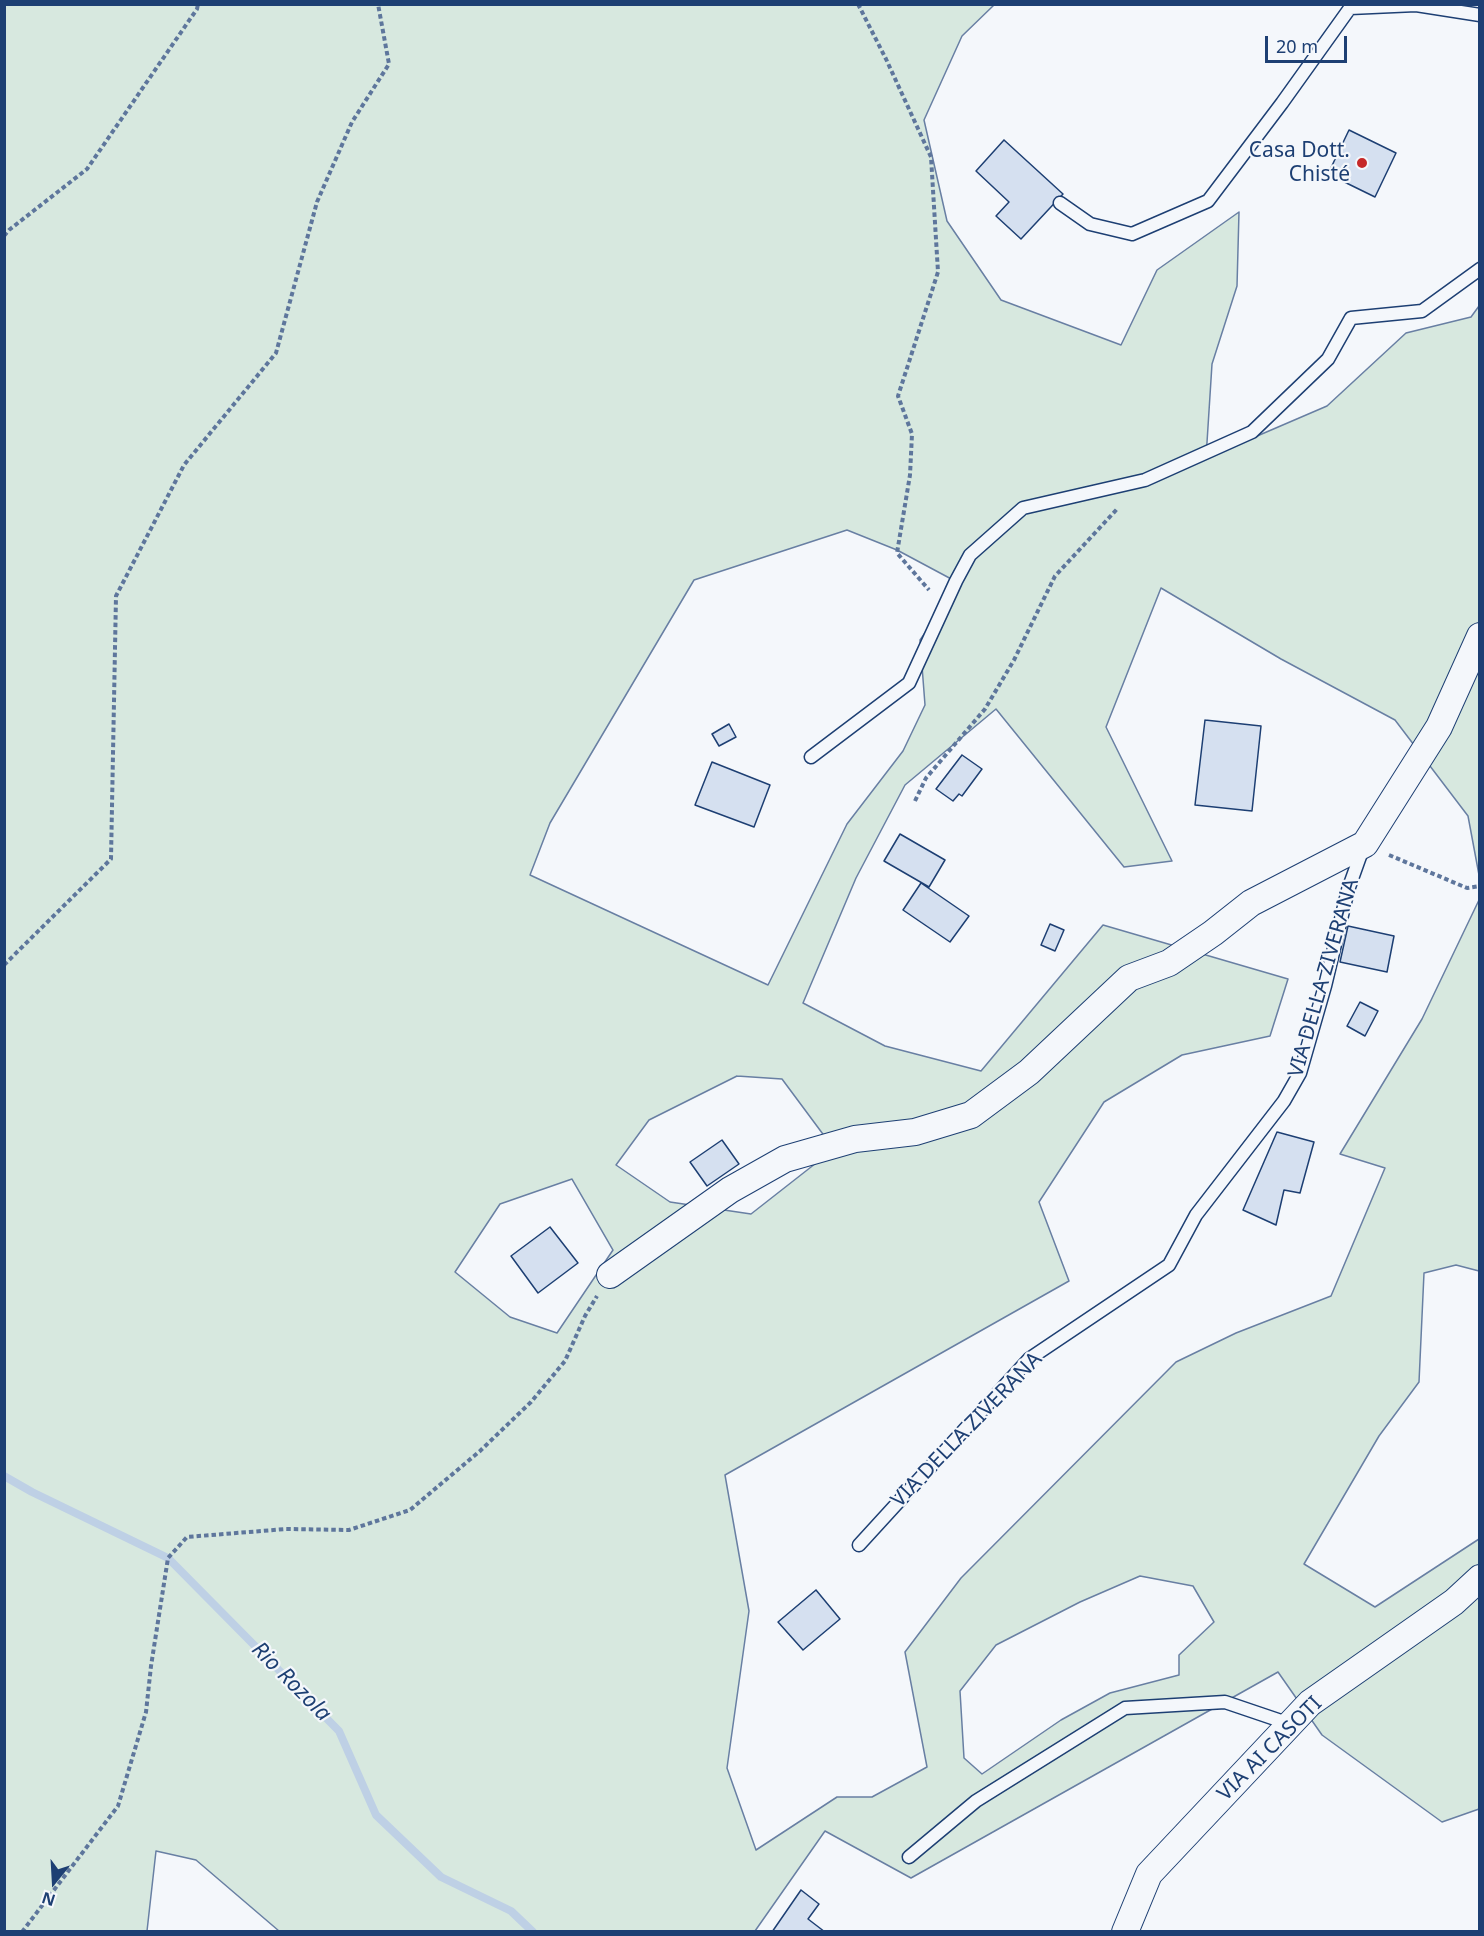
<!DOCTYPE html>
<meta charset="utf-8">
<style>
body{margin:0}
#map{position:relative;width:1484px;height:1936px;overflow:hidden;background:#f4f7fb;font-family:"Noto Sans",sans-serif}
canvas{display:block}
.frame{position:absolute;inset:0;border:6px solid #1d3f73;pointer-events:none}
.north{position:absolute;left:24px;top:1852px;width:60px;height:60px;-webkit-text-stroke:4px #f4f7fb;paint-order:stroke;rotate:198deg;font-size:16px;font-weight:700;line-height:24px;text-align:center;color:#1d3f73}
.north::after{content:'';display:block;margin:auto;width:21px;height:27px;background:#1d3f73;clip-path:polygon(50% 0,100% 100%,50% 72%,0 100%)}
.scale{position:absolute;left:1265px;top:36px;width:82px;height:27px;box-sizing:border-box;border:3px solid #1d3f73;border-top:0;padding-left:8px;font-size:18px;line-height:21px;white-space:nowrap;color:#1d3f73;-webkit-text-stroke:4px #f4f7fb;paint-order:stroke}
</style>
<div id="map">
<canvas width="1484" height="1936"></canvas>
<div class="frame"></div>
<div class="north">N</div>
<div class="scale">20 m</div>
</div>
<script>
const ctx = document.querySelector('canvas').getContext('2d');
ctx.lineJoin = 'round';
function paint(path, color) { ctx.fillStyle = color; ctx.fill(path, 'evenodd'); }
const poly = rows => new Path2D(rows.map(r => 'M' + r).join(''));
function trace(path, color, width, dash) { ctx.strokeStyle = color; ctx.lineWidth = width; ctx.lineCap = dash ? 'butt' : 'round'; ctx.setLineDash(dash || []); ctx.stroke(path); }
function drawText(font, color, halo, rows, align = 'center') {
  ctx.font = font + ' "Noto Sans",sans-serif'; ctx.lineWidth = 4.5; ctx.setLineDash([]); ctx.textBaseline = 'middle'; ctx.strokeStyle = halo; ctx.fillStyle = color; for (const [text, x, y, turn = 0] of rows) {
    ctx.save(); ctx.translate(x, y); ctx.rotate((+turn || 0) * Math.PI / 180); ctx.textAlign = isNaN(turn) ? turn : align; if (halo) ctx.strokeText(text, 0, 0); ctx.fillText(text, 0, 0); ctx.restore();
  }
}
const green = poly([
 [5,5,994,5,962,36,924,120,947,221,1001,300,1121,345,1157,270,1239,212,1237,286,1212,364,1206,458,1327,406,1406,333,1471,317,1479,306,1479,875,1468,816,1395,720,1281,659,1161,588,1106,727,1172,861,1124,867,996,709,905,785,856,878,803,1003,885,1046,981,1071,1103,925,1288,979,1270,1036,1182,1055,1104,1102,1039,1202,1069,1281,725,1475,749,1611,727,1768,756,1850,837,1797,872,1797,927,1767,905,1652,961,1578,1176,1362,1236,1333,1331,1296,1385,1168,1340,1154,1422,1019,1479,900,1479,1271,1456,1265,1424,1273,1419,1382,1379,1436,1304,1564,1375,1607,1479,1539,1479,1809,1442,1822,1322,1735,1278,1672,911,1878,825,1831,755,1931,279,1931,196,1860,156,1851,147,1931,5,1932,5,5],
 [847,530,897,550,955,581,944,606,920,640,925,705,903,751,847,824,768,985,530,875,550,823,694,580,847,530],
 [737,1076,782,1079,834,1149,751,1214,670,1202,616,1165,649,1120,737,1076],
 [572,1179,613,1250,557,1333,510,1317,455,1272,500,1204,572,1179],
 [1140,1576,1193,1586,1214,1622,1179,1655,1179,1675,1110,1693,1061,1720,982,1774,964,1758,960,1691,996,1645,1080,1602,1140,1576]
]);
paint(green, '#d7e8df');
trace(green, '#687fa3', 1.5);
trace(poly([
 [4,1476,32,1492,168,1558,339,1731,376,1815,441,1877,511,1911,533,1932]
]), '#bed0e5', 8);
const building = poly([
 [1349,130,1396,153,1375,197,1328,174,1349,130],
 [1004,140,1063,194,1021,239,996,216,1009,202,976,171,1004,140],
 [1205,720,1261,726,1252,811,1195,805,1205,720],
 [729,724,736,737,719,746,712,734,729,724],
 [962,755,982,769,962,796,959,794,953,801,936,789,962,755],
 [712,762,770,785,754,827,695,805,712,762],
 [900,834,945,860,929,887,884,861,900,834],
 [921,883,969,916,950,942,903,910,921,883],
 [1050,924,1064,930,1055,951,1041,945,1050,924],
 [1348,926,1394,936,1387,972,1340,962,1348,926],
 [1360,1002,1378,1011,1365,1036,1347,1026,1360,1002],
 [1277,1132,1314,1142,1300,1193,1284,1190,1276,1225,1243,1210,1277,1132],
 [722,1140,739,1164,707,1186,690,1162,722,1140],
 [550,1227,578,1263,538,1293,511,1256,550,1227],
 [816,1590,840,1619,803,1650,778,1622,816,1590],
 [801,1890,819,1904,808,1919,825,1932,772,1932,801,1890]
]);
paint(building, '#d5e0f0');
trace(building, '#1d3f73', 1.5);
const service = poly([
 [1060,203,1090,224,1132,234,1208,201,1282,103,1350,8,1416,5,1480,15],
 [811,757,909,683,956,581,970,555,1023,508,1145,480,1252,432,1328,359,1351,318,1422,311,1480,269],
 [859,1545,1029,1359,1169,1265,1196,1215,1284,1101,1300,1073,1325,986,1348,890,1363,848],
 [909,1857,976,1801,1125,1708,1225,1702,1290,1724]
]);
const minor = poly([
 [610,1275,730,1190,785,1159,855,1139,915,1132,971,1115,1029,1072,1129,978,1169,963,1213,933,1251,903,1365,844,1439,727,1480,636],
 [1125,1932,1149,1874,1310,1703,1454,1602,1480,1578]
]);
trace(service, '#1d3f73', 15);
trace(minor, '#1d3f73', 28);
trace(poly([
 [858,4,886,59,931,157,938,272,898,396,912,434,910,475,897,553,929,590],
 [4,236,9,230,87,169,197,9,198,4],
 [915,801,926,778,985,709,1014,660,1055,576,1118,508],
 [1389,855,1467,888,1480,886],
 [4,965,111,859,116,596,184,465,276,353,317,202,352,122,389,64,378,4],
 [22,1932,118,1806,146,1712,151,1666,168,1558,187,1537,286,1529,349,1530,410,1510,480,1451,531,1402,565,1361,585,1316,597,1296]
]), '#5e769c', 4, [4.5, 3]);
trace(service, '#f4f7fb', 12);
trace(minor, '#f4f7fb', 26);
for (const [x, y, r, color] of [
 [1362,163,6,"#c62828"]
]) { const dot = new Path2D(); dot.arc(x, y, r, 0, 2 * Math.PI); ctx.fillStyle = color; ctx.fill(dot); trace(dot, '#f4f7fb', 2); }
drawText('21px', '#1d3f73', '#f4f7fb', [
 ["Casa Dott.",1350,151],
 ["Chisté",1350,175]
], 'right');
drawText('21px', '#1d3f73', '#f4f7fb', [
 ["VIA DELLA ZIVERANA",1324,978,-74],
 ["VIA DELLA ZIVERANA",967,1430,-46],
 ["VIA AI CASOTI",1270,1749,-45]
]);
drawText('italic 22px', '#1d3f73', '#f4f7fb', [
 ["Rio Rozola",291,1682,45]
]);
</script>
